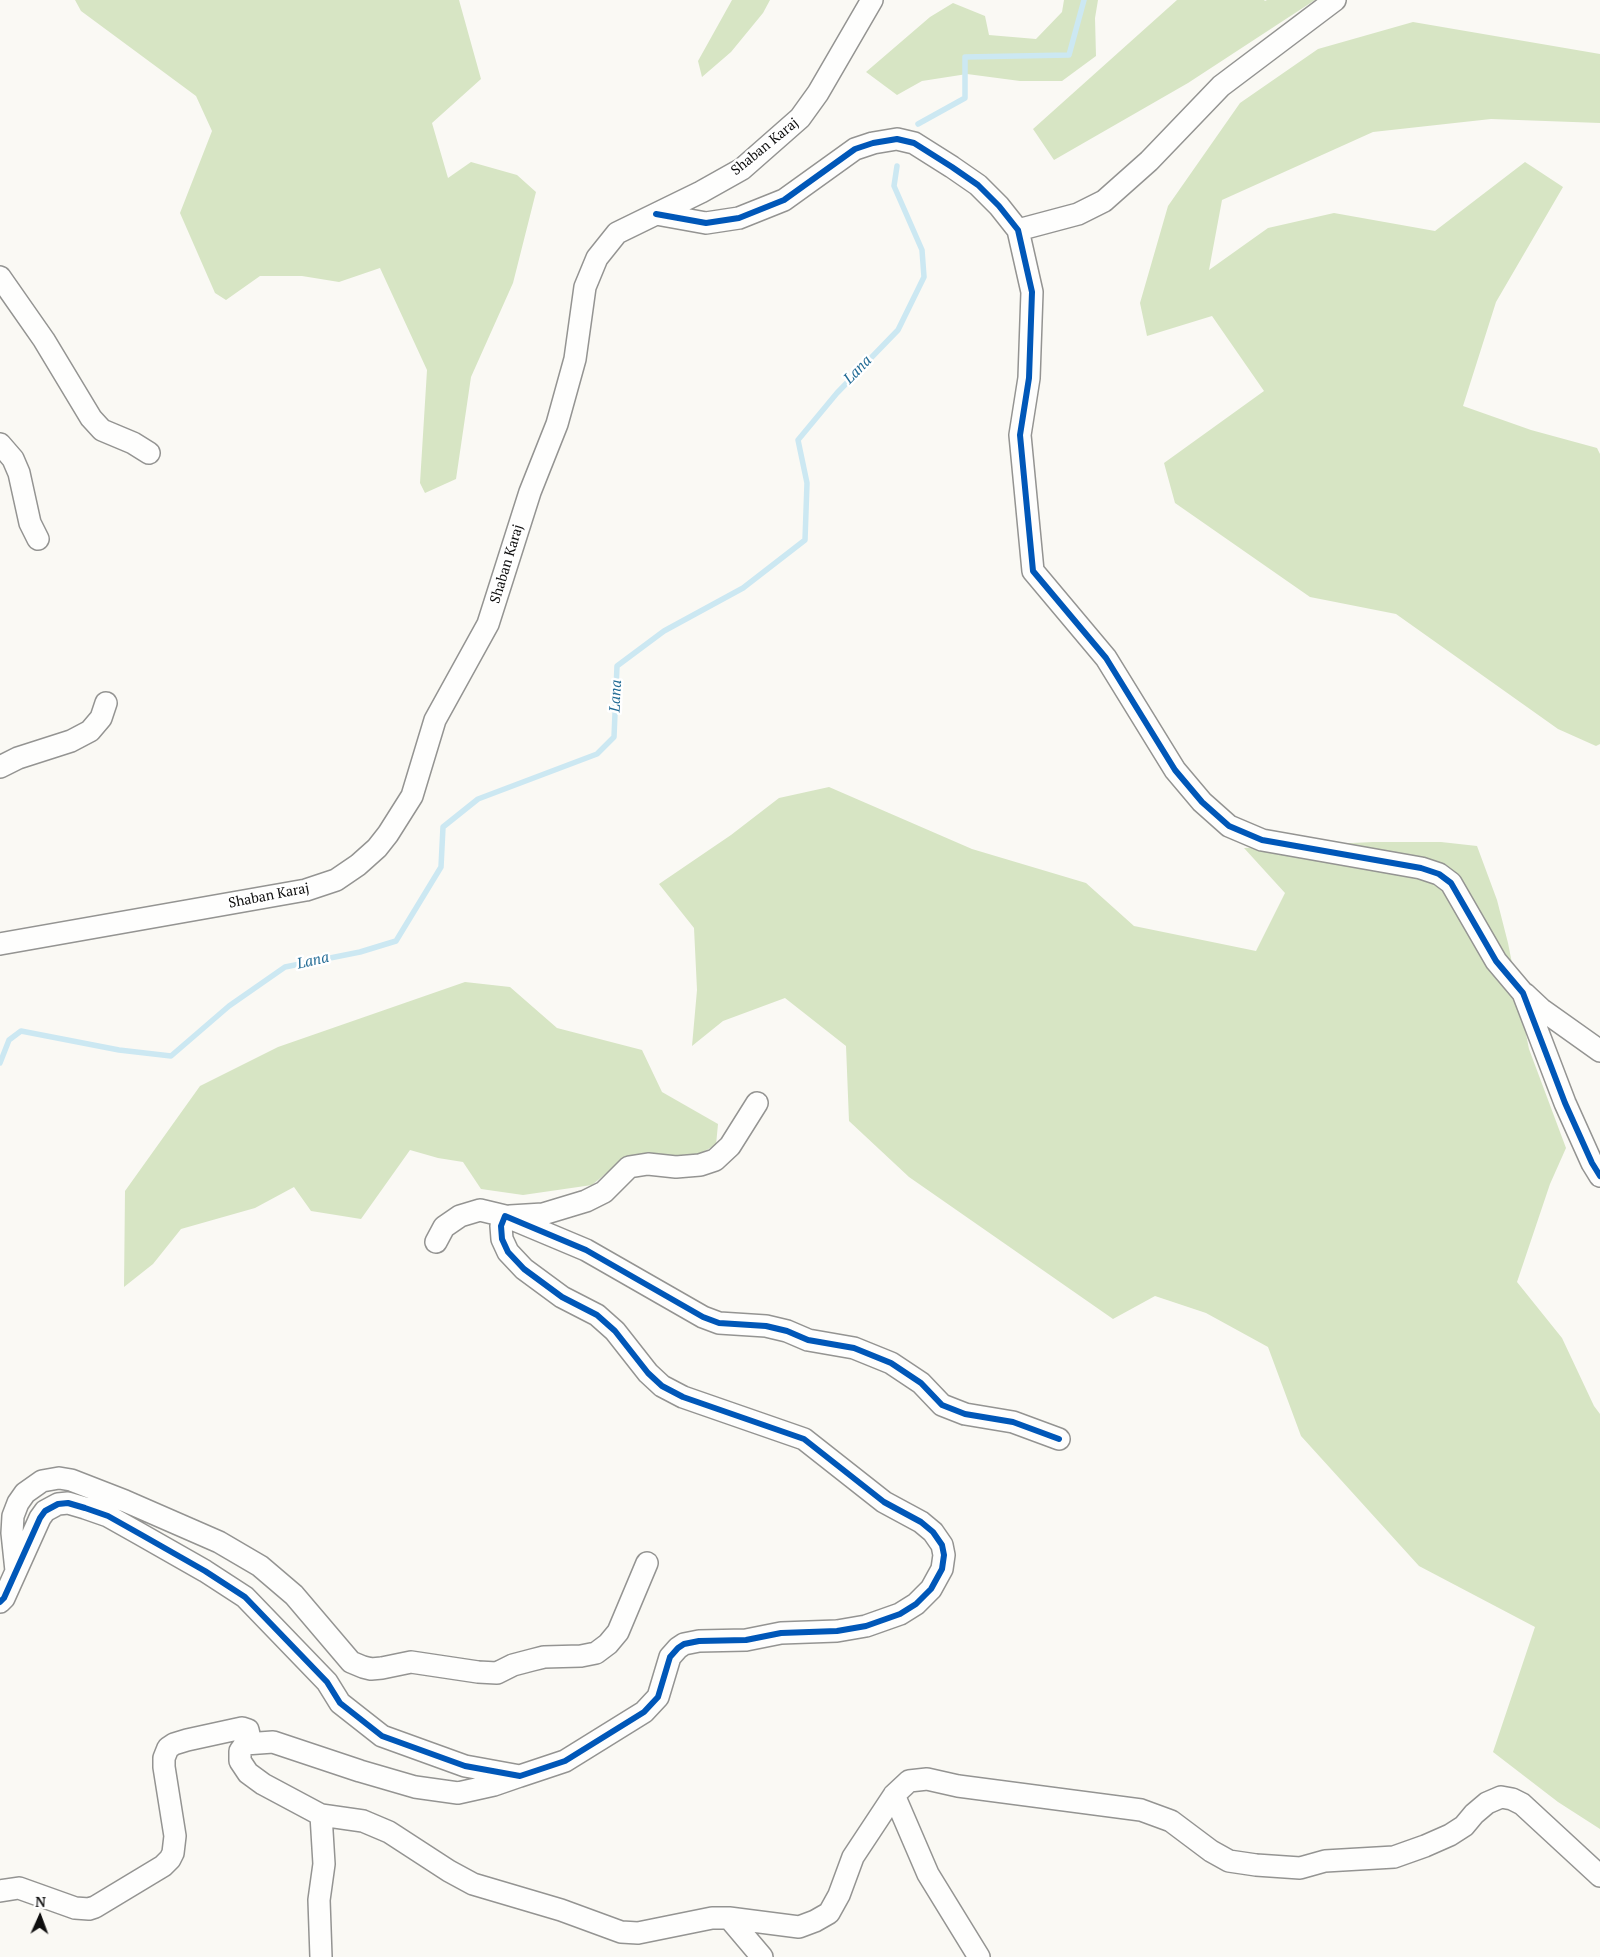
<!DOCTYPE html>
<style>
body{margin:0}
#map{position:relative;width:1600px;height:1957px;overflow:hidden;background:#faf9f4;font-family:"PT Serif",serif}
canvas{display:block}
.north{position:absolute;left:15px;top:1892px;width:50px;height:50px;-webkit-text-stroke:4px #fff;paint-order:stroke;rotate:2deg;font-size:14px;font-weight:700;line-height:20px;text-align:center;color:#0e0e0e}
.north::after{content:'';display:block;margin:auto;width:18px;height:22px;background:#0e0e0e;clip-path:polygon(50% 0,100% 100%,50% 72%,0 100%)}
</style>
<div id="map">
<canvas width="1600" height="1957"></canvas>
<div class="north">N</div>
</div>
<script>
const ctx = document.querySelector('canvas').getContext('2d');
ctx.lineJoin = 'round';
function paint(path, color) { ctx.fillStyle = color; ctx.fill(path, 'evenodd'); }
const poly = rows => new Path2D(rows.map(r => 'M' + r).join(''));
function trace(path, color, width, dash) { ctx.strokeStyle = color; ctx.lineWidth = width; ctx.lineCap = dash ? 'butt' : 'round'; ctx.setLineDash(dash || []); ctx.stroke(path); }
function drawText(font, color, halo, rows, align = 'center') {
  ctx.font = font + ' "PT Serif",serif'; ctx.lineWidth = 5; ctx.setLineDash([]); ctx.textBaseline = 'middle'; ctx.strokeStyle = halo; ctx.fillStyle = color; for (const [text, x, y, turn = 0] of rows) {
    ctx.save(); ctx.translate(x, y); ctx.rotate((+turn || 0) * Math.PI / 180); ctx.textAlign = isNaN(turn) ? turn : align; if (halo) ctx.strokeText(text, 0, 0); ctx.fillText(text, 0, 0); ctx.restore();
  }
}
paint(poly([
 [75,0,459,0,481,79,432,123,448,178,471,162,517,175,536,192,513,283,471,377,456,479,425,493,420,483,427,370,380,268,339,282,302,276,260,276,226,300,215,293,180,213,212,131,196,96,81,11],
 [732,0,770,0,763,13,731,52,702,77,698,61],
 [1064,0,1098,0,1095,18,1096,56,1062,81,1020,81,967,74,922,81,897,95,866,72,930,17,953,3,985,16,989,35,1036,39,1062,12],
 [1177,0,1264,0,1265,1,1267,0,1315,0,1188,83,1054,160,1033,129],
 [1413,22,1600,54,1600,123,1491,119,1373,132,1222,200,1209,270,1268,228,1334,213,1435,231,1525,162,1563,187,1496,302,1463,406,1531,430,1597,448,1600,454,1600,744,1596,746,1558,729,1396,614,1310,597,1175,503,1164,463,1264,391,1212,316,1147,336,1140,303,1168,206,1240,103,1318,49],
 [829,787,972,849,1086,883,1134,926,1256,951,1285,893,1244,848,1373,842,1441,842,1477,846,1497,900,1508,943,1529,1049,1566,1148,1550,1184,1517,1282,1562,1338,1594,1406,1600,1414,1600,1829,1558,1802,1493,1752,1535,1627,1419,1566,1301,1436,1268,1347,1206,1313,1155,1296,1113,1319,909,1177,849,1121,846,1046,785,998,723,1021,692,1046,697,990,694,928,659,884,731,835,779,798],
 [465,982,510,987,557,1028,642,1050,662,1092,718,1124,716,1145,691,1158,663,1160,627,1156,592,1185,523,1195,481,1189,463,1162,438,1158,410,1150,361,1219,311,1211,294,1187,255,1208,181,1229,153,1264,124,1287,125,1191,200,1086,278,1047]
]), '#d7e5c4');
trace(poly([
 [918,124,965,98,965,57,1069,55,1084,0],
 [0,1063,9,1040,21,1031,119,1050,171,1056,229,1006,285,967,360,952,396,941,441,867,443,827,478,799,597,754,614,737,617,666,664,631,743,588,805,540,807,483,798,440,837,393,898,330,924,277,922,250,894,186,897,166]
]), '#cce8f2', 5.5);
const minor = poly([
 [656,214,706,223,739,218,784,200,855,149,873,143,897,139,914,143,952,167,978,185,999,206,1018,230,1032,292,1029,378,1020,435,1033,571,1106,658,1175,770,1202,802,1229,826,1262,840,1421,868,1439,874,1451,883,1496,961,1523,993,1565,1103,1592,1163,1600,1176],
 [1018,230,1078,214,1104,201,1149,161,1221,86,1335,0],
 [0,277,44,340,91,418,102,430,133,443,149,453],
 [0,444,13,459,19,473,30,523,38,539],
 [0,767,18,758,71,741,90,731,101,718,106,703],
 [0,944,306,890,336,880,358,865,377,848,388,834,412,796,435,720,488,624,530,492,557,424,575,359,585,287,597,258,617,233,701,192,742,169,800,118,818,93,872,0],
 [1525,994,1541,1009,1600,1051],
 [510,1216,543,1214,586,1201,604,1192,629,1167,648,1164,676,1167,700,1165,715,1160,730,1146,757,1103],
 [436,1242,444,1227,460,1216,480,1210,505,1216,586,1250,703,1317,719,1323,766,1326,787,1331,808,1340,854,1348,891,1363,921,1383,942,1405,965,1414,1013,1422,1059,1439],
 [16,1571,12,1533,13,1516,18,1503,25,1493,42,1481,59,1478,71,1480,125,1501,219,1542,260,1566,294,1595,351,1662,363,1667,371,1669,382,1668,411,1662,478,1672,497,1673,513,1665,532,1660,544,1657,581,1656,596,1653,608,1644,618,1632,647,1563],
 [0,1602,4,1598,40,1518,45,1511,58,1504,68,1503,85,1508,108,1516,140,1534,205,1571,245,1597,327,1682,340,1703,382,1736,465,1766,520,1776,565,1761,644,1712,658,1697,670,1657,678,1648,684,1644,699,1641,746,1640,781,1633,837,1631,866,1626,900,1614,916,1604,931,1589,942,1569,944,1555,942,1545,933,1532,921,1522,884,1502,804,1439,683,1397,662,1386,648,1373,615,1331,597,1315,562,1297,524,1269,508,1252,502,1239,501,1226,505,1216],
 [520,1776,494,1785,458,1793,415,1787,360,1771,273,1742,245,1744,240,1751,240,1761,248,1773,263,1784,321,1815,363,1821,389,1832,449,1871,473,1884,561,1910,621,1932,638,1933,712,1918,729,1918,799,1927,815,1921,829,1913,839,1895,853,1857,894,1795,909,1781,927,1779,958,1786,1141,1810,1171,1821,1211,1851,1229,1861,1256,1865,1300,1868,1325,1861,1394,1857,1425,1846,1450,1835,1464,1826,1474,1814,1487,1803,1501,1797,1512,1799,1522,1804,1600,1876],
 [894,1795,928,1874,979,1957],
 [0,1891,19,1888,75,1908,89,1909,95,1907,163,1866,170,1859,173,1853,175,1836,164,1767,164,1758,168,1748,174,1744,187,1740,242,1728,248,1730,251,1743],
 [729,1918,762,1957],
 [321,1957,319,1900,324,1864,321,1815]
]);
trace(minor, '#949492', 24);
trace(minor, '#fefefd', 21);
trace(poly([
 [656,214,706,223,739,218,784,200,855,149,873,143,897,139,914,143,952,167,978,185,999,206,1018,230,1032,292,1029,378,1020,435,1033,571,1106,658,1175,770,1202,802,1229,826,1262,840,1421,868,1439,874,1451,883,1496,961,1523,993,1565,1103,1592,1163,1600,1176],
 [0,1602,4,1598,40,1518,45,1511,58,1504,68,1503,85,1508,108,1516,140,1534,205,1571,245,1597,327,1682,340,1703,382,1736,465,1766,520,1776,565,1761,644,1712,658,1697,670,1657,678,1648,684,1644,699,1641,746,1640,781,1633,837,1631,866,1626,900,1614,916,1604,931,1589,942,1569,944,1555,942,1545,933,1532,921,1522,884,1502,804,1439,683,1397,662,1386,648,1373,615,1331,597,1315,562,1297,524,1269,508,1252,502,1239,501,1226,505,1216,586,1250,703,1317,719,1323,766,1326,787,1331,808,1340,854,1348,891,1363,921,1383,942,1405,965,1414,1013,1422,1059,1439]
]), '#0057b8', 6);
drawText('14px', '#0e0e0e', '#fff', [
 ["Shaban Karaj",765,147,-39],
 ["Shaban Karaj",507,564,-73],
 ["Shaban Karaj",269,896,-11]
]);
drawText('italic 15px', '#226b95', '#fff', [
 ["Lana",858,370,-46],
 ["Lana",616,696,-87],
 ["Lana",313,961,-13]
]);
</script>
